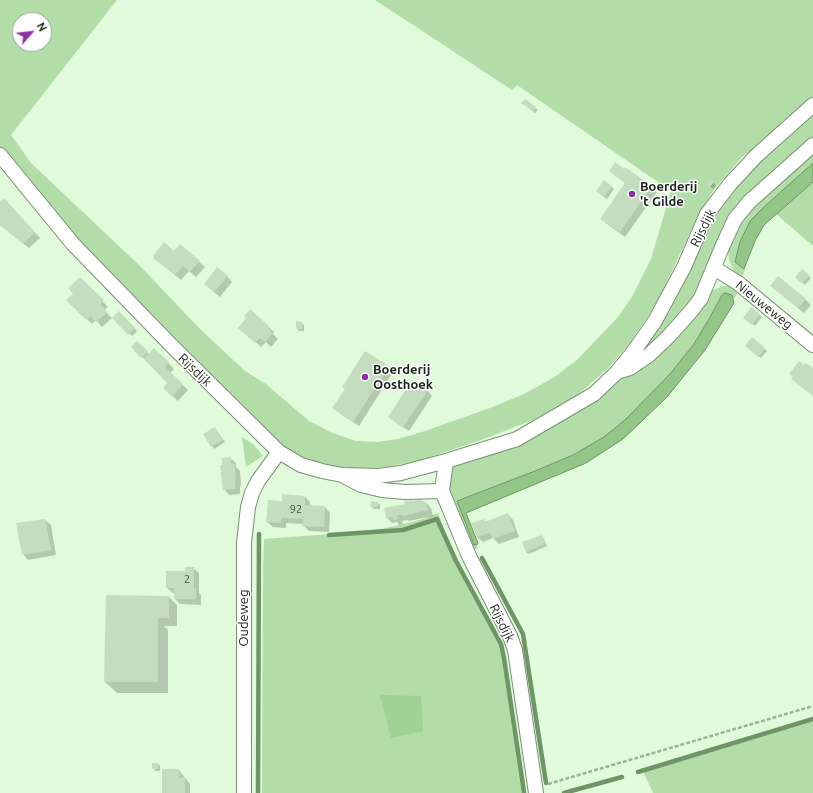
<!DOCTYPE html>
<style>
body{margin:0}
#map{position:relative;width:813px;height:793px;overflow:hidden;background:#e1fadb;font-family:Ubuntu,sans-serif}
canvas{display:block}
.north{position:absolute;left:12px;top:12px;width:40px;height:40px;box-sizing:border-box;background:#fff;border:1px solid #a4a8a3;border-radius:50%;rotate:62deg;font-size:11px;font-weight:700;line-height:16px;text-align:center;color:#1b2519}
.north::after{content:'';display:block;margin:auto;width:14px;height:18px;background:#8b339f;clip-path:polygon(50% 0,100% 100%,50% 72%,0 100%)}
</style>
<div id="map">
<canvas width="813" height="793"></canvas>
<div class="north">N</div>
</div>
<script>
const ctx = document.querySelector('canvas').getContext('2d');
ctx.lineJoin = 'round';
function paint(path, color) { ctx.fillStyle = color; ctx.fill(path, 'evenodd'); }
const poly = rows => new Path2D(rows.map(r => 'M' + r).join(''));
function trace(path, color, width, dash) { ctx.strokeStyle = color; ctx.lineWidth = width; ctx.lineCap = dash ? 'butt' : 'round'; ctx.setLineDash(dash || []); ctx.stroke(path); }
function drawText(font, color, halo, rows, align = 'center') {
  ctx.font = font + ' Ubuntu,sans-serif'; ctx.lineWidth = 3; ctx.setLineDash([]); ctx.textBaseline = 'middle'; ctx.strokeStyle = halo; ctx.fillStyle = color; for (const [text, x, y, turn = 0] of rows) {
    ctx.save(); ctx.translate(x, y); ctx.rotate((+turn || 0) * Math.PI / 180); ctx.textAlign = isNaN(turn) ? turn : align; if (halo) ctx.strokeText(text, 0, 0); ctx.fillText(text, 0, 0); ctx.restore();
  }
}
paint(poly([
 [0,0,117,0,11,135,31,163,140,266,200,329,245,371,266,384,309,421,330,432,356,441,378,442,398,439,425,431,490,408,524,394,553,378,577,360,618,317,632,297,651,259,671,191,517,85,512,90,375,0,813,0,813,96,780,126,741,158,713,191,695,222,662,292,647,318,629,344,608,368,587,387,565,404,533,420,484,439,418,461,386,467,358,469,337,468,298,458,280,444,0,160],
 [20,20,44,20,44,44,20,44],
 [813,111,813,138,758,186,687,310,634,361,669,312,708,226,722,203,747,174],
 [813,152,813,163,765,206,750,221,740,242,735,262,745,269,742,279,734,272,729,260,728,251,734,231,753,205],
 [813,182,813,246,776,214],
 [722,286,729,286,737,289,737,294,734,299,732,295,722,295,709,319,694,344,670,374,626,419,604,437,573,455,535,471,457,501,474,545,476,545,478,548,473,550,448,492,452,465,536,434,563,421,651,358,712,291],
 [242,437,254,445,263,456,246,467],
 [438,513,456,561,501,644,504,658,524,793,262,793,263,568,264,539,370,531,400,525,423,519],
 [813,719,813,793,653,793,643,771]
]), '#b2dda8');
paint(poly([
 [380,695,421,696,423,731,391,738]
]), '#9fd293');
const water = poly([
 [813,163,813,182,764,225,755,241,744,269,735,262,740,242,750,221,765,206,813,163],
 [725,293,732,295,734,303,705,350,667,397,642,421,623,439,586,463,466,513,478,543,477,545,474,545,457,501,535,471,573,455,604,437,626,419,670,374,694,344,709,319,722,295,725,293]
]);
paint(water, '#92c586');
trace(water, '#6e9565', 1);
paint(poly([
 [525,105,535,108,538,110,535,113],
 [625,170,651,186,657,192,625,237,607,224,601,219,626,184,610,171],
 [710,180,716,185,713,189,707,184],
 [612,187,614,189,607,199,600,194],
 [0,203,9,205,40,238,29,248,0,225],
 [174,252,199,262,205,267,196,277,189,271,181,280,160,263],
 [802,270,811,278,805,285,796,277],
 [227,276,232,282,220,297,205,284],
 [80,278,108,307,104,310,112,318,102,327,96,320,92,324,68,300,74,294],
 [777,291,805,299,811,305,804,313],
 [250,311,274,332,273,334,278,339,271,347,266,342,261,347,245,333],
 [119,313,137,331,132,336,113,318],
 [759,315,762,317,755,326,747,320],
 [301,323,304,325,304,331,299,331,297,328],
 [752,338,767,351,761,358,748,348],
 [137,342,149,354,154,349,174,369,170,373,188,390,178,401,164,388,169,383,132,347],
 [388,367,393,372,359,426,339,413,334,408],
 [427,390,432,396,409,431,395,422,389,417],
 [215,428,225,442,214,449,212,446],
 [230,458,236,463,236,467,240,471,241,486,240,486,240,494,229,495,224,489],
 [305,497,310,502,310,506,325,507,330,513,329,532,309,531,303,525,304,524,286,523,286,528,273,527,267,522,283,502],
 [413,502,425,502,431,508,433,516,409,521,408,520,402,521,403,524,399,525,397,522,392,523,387,518,406,505],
 [378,503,380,505,380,509,374,509,372,507],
 [508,514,513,520,519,537,499,544,493,538,483,542,477,537,483,520,486,522],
 [45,520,51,525,56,555,28,560,23,554],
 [541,536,544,539,547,546,529,554,526,552],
 [193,568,199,573,199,593,201,595,201,605,180,604,175,599,175,593,173,593,167,588],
 [169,597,177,605,177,626,164,626,168,630,168,693,117,693,105,682],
 [158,764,160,766,160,771,156,771,153,768],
 [179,770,190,784,190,793,163,793]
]), '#0003');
trace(poly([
 [329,535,403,530,437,519,456,561,501,644,504,658,524,792],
 [482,558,523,634,546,783],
 [638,772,813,719],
 [258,793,259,534],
 [564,793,622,777]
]), '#6e9565', 4.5);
paint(poly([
 [525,99,536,107,533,111,521,103],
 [615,162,624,169,625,167,652,186,620,232,600,219,625,183,609,171],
 [710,179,714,182,710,187,706,184],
 [604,180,612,186,604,197,596,191],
 [4,198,35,232,23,244,0,225,0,202],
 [164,242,174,251,180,244,200,261,190,272,183,266,175,275,153,258,154,257,153,256],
 [217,267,228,276,214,292,204,284],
 [802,269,809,275,802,284,795,277],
 [778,276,806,299,798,308,770,286],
 [80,277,104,300,100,304,107,312,96,322,90,316,86,320,66,300,73,294,68,288],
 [751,307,760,314,752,325,743,318],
 [250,309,269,326,268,328,273,333,265,342,260,338,255,343,238,328,246,318,244,316],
 [119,311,135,328,128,335,112,318],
 [296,321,302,322,302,329,296,329],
 [752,337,765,348,758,357,745,346],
 [137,341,148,351,141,358,131,347],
 [154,348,169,362,165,367,183,384,172,397,163,388,167,383,144,359],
 [365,351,389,366,353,422,332,408,345,389,342,387],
 [799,361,804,365,806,363,813,368,813,396,791,379,793,377,789,374],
 [412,380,428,390,403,427,388,417],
 [215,427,223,440,211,447,203,434],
 [231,457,231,464,235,464,236,481,235,481,235,489,223,490,220,465,222,465,222,458],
 [282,494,305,496,305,505,325,506,324,527,302,526,303,519,281,518,281,523,266,522,268,500,282,501],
 [419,499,425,502,428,510,403,516,403,514,397,516,398,519,393,520,393,517,386,518,384,508,405,504,404,501,412,500,412,501],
 [371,501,378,502,378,507,370,507],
 [508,513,515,531,493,539,490,532,477,537,471,523,484,519,485,522],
 [45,519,51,550,22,555,16,523],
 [542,535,545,544,526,552,522,542],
 [185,567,194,567,194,588,196,588,196,599,174,599,174,588,166,588,166,571,185,571],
 [106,595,169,596,169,618,158,618,158,682,104,682],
 [152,763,158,763,158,769,152,769],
 [162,769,179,769,179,778,185,778,185,793,162,793]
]), '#c4ddbe');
const street = poly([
 [0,155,73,244,171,345,279,452,301,465,322,471,342,475,378,476,401,473,446,461,517,439,594,394,617,372,634,351,655,321,684,267,707,214,730,184,756,156,813,105],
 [714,268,738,283,813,345],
 [620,371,630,368,649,355,669,336,692,310,701,298,723,245,735,219,749,202,813,145],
 [446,461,442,491,469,556,510,636,515,650,536,793],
 [344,476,361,485,382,490,405,492,442,491],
 [244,793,244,543,248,507,252,493,258,481,279,452]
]);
trace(street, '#799073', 16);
trace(poly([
 [548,784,813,706]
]), '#9db198', 2.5, [4, 2]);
trace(street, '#fff', 14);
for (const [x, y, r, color] of [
 [632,194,4,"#8b339f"],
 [365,377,4,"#8b339f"]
]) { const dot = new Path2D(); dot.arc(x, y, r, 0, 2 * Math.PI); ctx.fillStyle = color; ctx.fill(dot); trace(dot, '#fff', 1.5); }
drawText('11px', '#455342', null, [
 ["92",296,509],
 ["2",187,579]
]);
drawText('bold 13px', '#1b2519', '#fff', [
 ["Boerderij",640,187],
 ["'t Gilde",640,202],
 ["Boerderij",373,370],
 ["Oosthoek",373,385]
], 'left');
drawText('13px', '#1b2519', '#fff', [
 ["Rijsdijk",703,228,-63],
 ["Nieuweweg",764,305,39],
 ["Rijsdijk",195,370,44],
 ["Oudeweg",244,618,-90],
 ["Rijsdijk",502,623,64]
]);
</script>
